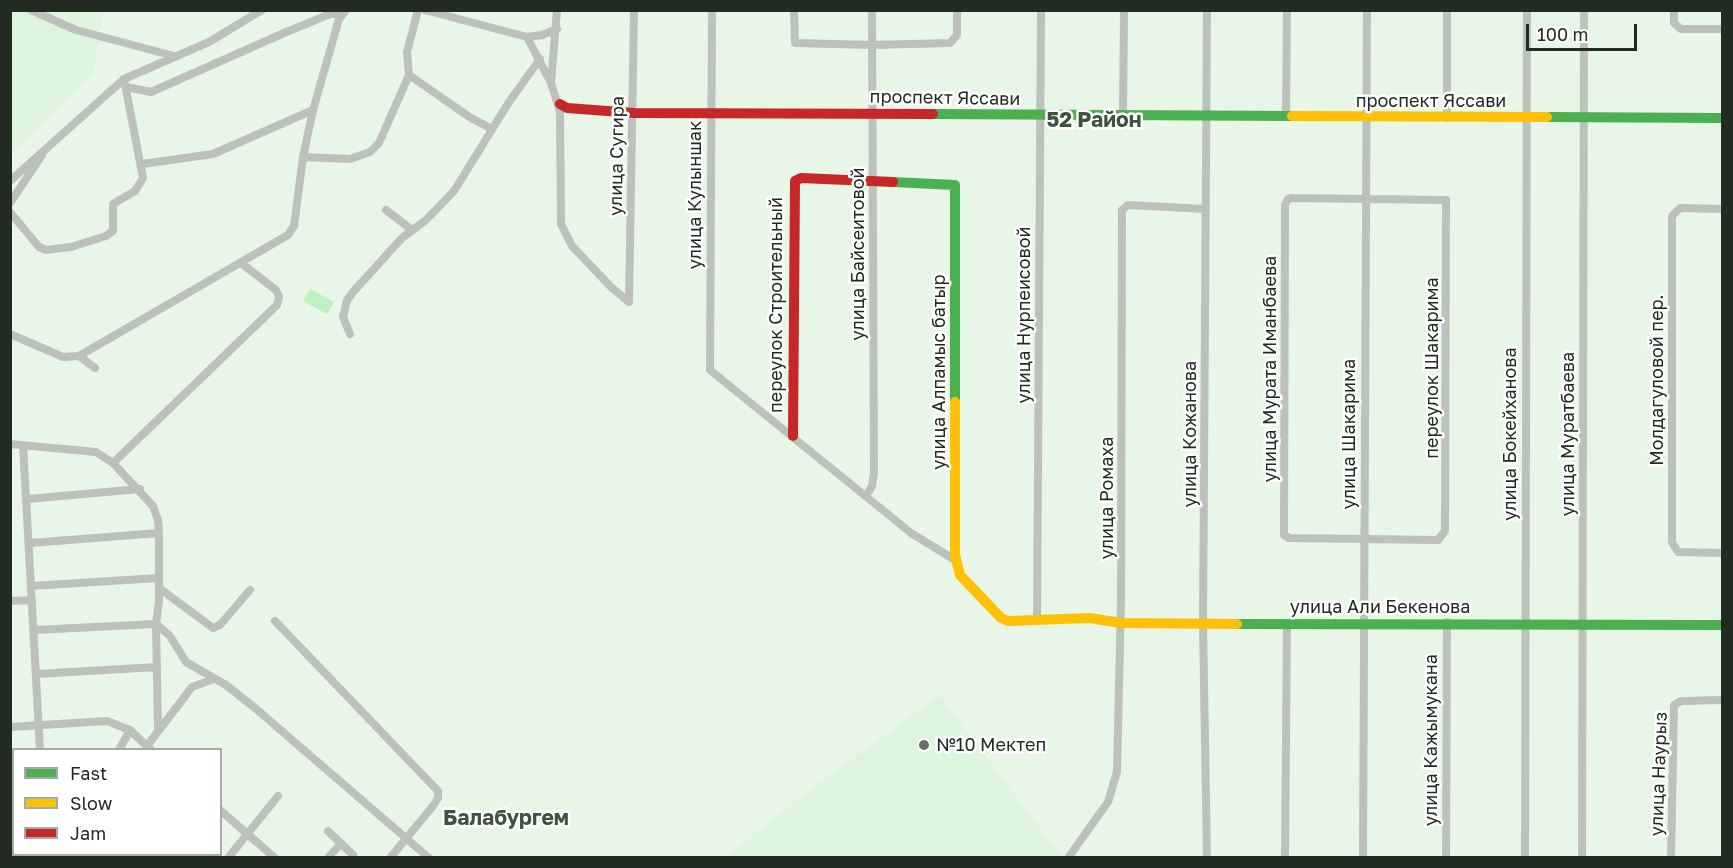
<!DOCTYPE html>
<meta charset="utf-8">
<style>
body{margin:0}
#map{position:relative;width:1733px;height:868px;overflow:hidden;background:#e7f6e6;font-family:"Golos Text",sans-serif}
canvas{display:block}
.frame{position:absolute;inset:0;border:12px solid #222b21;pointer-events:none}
.legend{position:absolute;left:12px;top:748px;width:210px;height:108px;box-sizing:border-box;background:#fff;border:2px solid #a7aaa6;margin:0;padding:8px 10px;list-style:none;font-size:18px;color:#222b21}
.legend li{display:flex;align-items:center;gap:12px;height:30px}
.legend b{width:30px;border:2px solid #a7aaa6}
.scale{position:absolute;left:1526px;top:24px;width:111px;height:27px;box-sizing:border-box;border:3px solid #222b21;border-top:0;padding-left:8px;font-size:18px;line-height:21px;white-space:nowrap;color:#222b21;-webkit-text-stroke:4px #fff;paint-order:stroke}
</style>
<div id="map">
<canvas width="1733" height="868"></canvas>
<div class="frame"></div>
<ul class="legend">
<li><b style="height:8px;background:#4caf50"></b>Fast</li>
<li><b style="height:8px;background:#ffc107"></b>Slow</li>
<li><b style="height:8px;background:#c62828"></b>Jam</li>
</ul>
<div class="scale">100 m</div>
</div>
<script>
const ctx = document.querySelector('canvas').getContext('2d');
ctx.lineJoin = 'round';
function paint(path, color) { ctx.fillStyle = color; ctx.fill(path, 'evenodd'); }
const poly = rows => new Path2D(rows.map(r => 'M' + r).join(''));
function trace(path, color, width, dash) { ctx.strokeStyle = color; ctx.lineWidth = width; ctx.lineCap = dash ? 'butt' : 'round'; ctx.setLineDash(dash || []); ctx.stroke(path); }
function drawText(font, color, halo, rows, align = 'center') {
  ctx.font = font + ' "Golos Text",sans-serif'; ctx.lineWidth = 5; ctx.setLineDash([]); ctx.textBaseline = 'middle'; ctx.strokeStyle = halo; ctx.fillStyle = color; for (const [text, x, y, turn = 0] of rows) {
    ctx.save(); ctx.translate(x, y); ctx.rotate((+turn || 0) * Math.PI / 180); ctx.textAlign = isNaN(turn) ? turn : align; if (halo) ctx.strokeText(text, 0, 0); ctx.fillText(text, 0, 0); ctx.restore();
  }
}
paint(poly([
 [11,11,103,11,93,73,11,154],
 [939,695,1061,856,726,857,802,796]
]), '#ddf5dc');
paint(poly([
 [310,289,334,302,327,314,303,301]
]), '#c1efc0');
trace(poly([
 [31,10,76,30,174,56],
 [425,10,527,37,542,35,557,29],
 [557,10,551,83,560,112,561,224,572,246,611,287,629,302],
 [712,10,710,370,911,533,955,560],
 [794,10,795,43,872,45,950,43,957,35,957,10],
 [1207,10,1203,624,1207,858],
 [1674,10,1674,23,1681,29,1722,29],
 [527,37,550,81],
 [409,75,471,118,492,129],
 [126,87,151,92,284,33,330,14,342,14],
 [1123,116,1124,10],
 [1286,117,1287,10],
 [1447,118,1447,10],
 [303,157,350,159,370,152,379,143,409,75,407,52,418,10],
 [142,164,213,154,313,110],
 [10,181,124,79,209,42,262,10],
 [1292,198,1446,200,1445,531,1438,540,1289,538,1284,535,1285,205,1288,199,1292,198],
 [10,203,42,155],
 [1722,209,1680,208,1672,216,1672,542,1678,552,1722,553],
 [386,210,412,230],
 [10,212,39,247,46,250,71,247,106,236,113,231,113,204,135,191,143,178,124,79],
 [629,302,634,10],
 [10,334,63,357,79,356,288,235,294,226,303,157,313,110,339,19,346,10],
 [350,334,343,317,347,300,353,292,402,238,426,220,454,191,509,102,540,59],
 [79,356,95,368],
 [10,444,96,452,113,463,153,506,158,520,159,533,159,601,156,624,158,728],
 [23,445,40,750],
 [113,463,277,305,279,297,276,290,241,263],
 [866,496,872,486,874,473,872,10],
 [28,499,140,489],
 [30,543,159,533],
 [31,586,158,578],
 [159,588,213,628,220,625,250,590],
 [10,601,32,600],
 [1037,619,1041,10],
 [275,621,438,791,438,798,433,806,390,858],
 [34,630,156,624,170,636,186,662,226,685,255,708,429,858],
 [36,674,157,667],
 [10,727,107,721,130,730,151,750],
 [147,746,192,687,214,679],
 [119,750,130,730],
 [220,810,275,858],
 [328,831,353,855],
 [46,854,46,858],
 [123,854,124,858],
 [152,854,155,858],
 [217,856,219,858],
 [228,858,278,796],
 [328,858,341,843],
 [1068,858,1108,802,1117,772,1121,600,1122,210,1128,205,1206,209],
 [1285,858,1287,624],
 [1363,858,1367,10],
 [1446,858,1447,622],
 [1525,858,1527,10],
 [1582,858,1584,10],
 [1671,858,1674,705,1681,701,1722,700]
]), '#bcc1bc', 8);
trace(poly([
 [933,114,1292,116],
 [1547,117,1722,118],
 [893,182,955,185,955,402],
 [1237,624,1722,625]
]), '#4caf50', 10);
trace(poly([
 [1292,116,1547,117],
 [955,402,955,555,960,575,1001,618,1008,621,1090,618,1121,623,1237,624]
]), '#ffc107', 10);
trace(poly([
 [560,104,567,108,634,113,933,114],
 [793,436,795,181,801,178,893,182]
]), '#c62828', 10);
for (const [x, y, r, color] of [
 [924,745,6,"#677266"]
]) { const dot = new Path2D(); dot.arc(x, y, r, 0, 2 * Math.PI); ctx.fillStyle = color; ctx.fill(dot); trace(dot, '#fff', 2); }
drawText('18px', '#222b21', '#fff', [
 ["проспект Яссави",945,98,1],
 ["проспект Яссави",1431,101],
 ["улица Сугира",617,156,-89],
 ["улица Кулыншак",695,195,-90],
 ["улица Байсеитовой",858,254,-90],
 ["переулок Строительный",776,305,-90],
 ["улица Нурпеисовой",1024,315,-90],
 ["переулок Шакарима",1432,368,-90],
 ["улица Мурата Иманбаева",1270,369,-90],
 ["улица Алпамыс батыр",939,372,-90],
 ["Молдагуловой пер.",1657,380,-90],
 ["улица Кожанова",1190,434,-90],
 ["улица Шакарима",1349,434,-90],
 ["улица Бокейханова",1510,434,-90],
 ["улица Муратбаева",1568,434,-90],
 ["улица Ромаха",1107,498,-90],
 ["улица Али Бекенова",1380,607],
 ["улица Кажымукана",1431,740,-90],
 ["улица Наурыз",1659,774,-88]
]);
drawText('18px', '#222b21', '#fff', [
 ["№10 Мектеп",936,745]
], 'left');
drawText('bold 21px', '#3d533c', '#fff', [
 ["52 Район",1094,120],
 ["Балабургем",506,818]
]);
</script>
